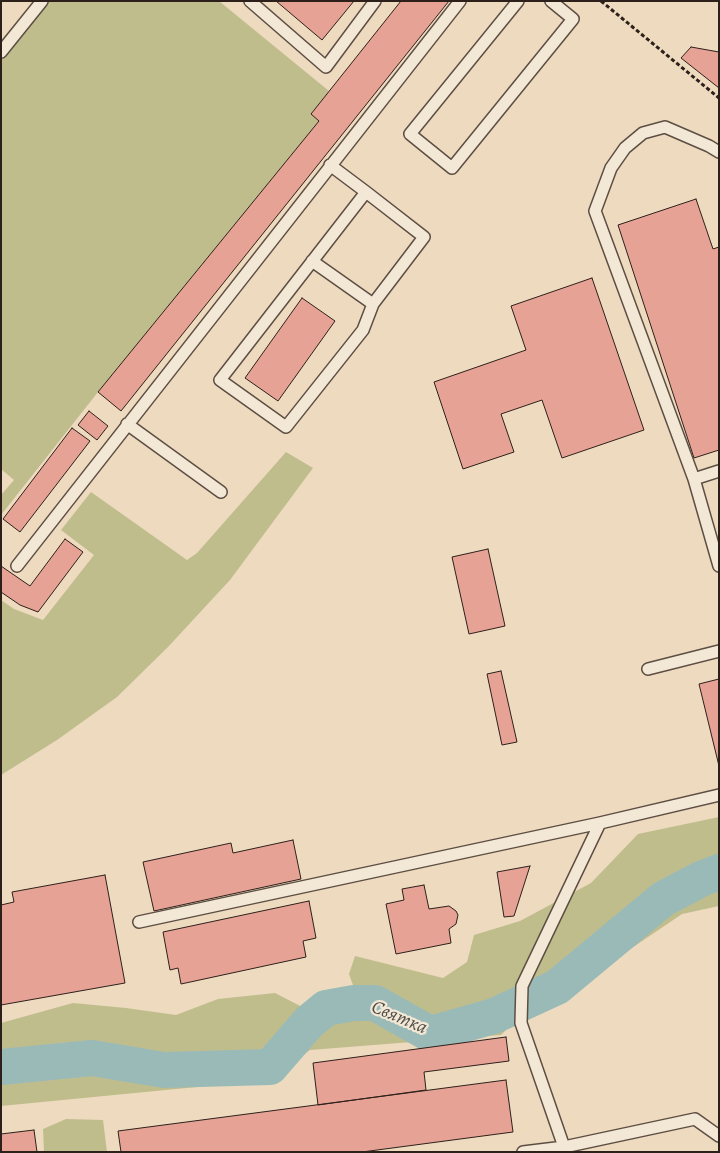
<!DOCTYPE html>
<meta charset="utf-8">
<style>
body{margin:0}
#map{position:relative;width:720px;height:1153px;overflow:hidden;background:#eddabf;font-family:Alegreya,serif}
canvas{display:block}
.frame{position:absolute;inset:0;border:2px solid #2d201a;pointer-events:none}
</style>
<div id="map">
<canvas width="720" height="1153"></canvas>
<div class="frame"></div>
</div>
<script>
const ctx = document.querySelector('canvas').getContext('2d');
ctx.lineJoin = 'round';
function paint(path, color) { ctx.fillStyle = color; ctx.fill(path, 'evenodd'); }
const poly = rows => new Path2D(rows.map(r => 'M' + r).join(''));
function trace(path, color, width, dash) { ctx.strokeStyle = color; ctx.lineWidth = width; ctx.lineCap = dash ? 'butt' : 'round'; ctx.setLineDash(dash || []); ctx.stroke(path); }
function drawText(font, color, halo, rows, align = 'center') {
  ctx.font = font + ' Alegreya,serif'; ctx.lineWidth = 4.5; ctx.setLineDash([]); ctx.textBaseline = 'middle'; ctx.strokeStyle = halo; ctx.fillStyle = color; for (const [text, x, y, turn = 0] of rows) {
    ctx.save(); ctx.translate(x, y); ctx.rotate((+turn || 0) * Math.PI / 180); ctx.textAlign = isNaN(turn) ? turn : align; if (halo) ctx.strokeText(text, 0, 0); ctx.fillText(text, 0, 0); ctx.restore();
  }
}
paint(poly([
 [48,1,219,1,329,91,311,114,319,121,98,392,1,515,1,495,14,480,1,469,1,61],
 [286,452,313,468,230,580,168,647,117,697,57,740,1,775,1,600,14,609,43,620,94,555,61,530,91,492,187,560,197,553],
 [719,817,719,906,682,914,521,1023,510,1026,501,1035,310,1050,269,1080,1,1106,1,1023,73,1003,126,1008,176,1015,218,999,275,993,306,1009,354,988,349,974,355,956,443,978,467,962,474,935,520,921,591,883,638,834],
 [66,1119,103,1120,107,1152,44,1152,43,1129]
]), '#c0bd8d');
trace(poly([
 [1,1067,92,1058,164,1070,270,1067,309,1022,326,1008,354,1003,375,1003,430,1034,494,1016,557,987,663,899,701,879,719,872]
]), '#9abab8', 36);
const building = poly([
 [276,1,354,1,322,40,276,1],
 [401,1,449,1,121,411,98,392,319,121,311,114,401,1],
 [691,47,719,52,719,88,681,58,691,47],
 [696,199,713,249,719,247,719,450,694,458,618,225,696,199],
 [592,278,644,430,562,458,542,400,501,414,514,452,463,469,434,382,526,350,511,306,592,278],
 [302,298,335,321,278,401,245,378,302,298],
 [89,411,108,426,97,440,78,425,89,411],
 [72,428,90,441,20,532,3,519,72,428],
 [65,539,83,552,38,612,20,605,1,592,1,566,30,586,65,539],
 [488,549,505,626,469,634,452,557,488,549],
 [501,671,517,742,502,745,487,674,501,671],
 [719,679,719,766,699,684,719,679],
 [293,840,301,879,154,911,143,862,231,843,233,853,293,840],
 [530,866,514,916,504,917,497,872,530,866],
 [105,875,125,983,1,1005,1,905,14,902,12,892,105,875],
 [424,885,429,909,449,906,456,911,458,915,456,924,449,929,451,943,396,954,386,904,404,900,402,889,424,885],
 [309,901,316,938,303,941,306,957,181,984,178,968,170,970,163,932,309,901],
 [506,1037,509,1061,424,1072,426,1090,318,1105,313,1063,506,1037],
 [506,1080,513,1132,362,1152,121,1152,118,1131,506,1080],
 [34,1130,37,1152,1,1152,1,1134,34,1130]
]);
paint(building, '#e7a296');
trace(building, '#2d201a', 1);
const lane = poly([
 [250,1,326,67,375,1],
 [518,1,410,134,452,168,573,19,551,1],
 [1,52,42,1],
 [719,152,709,146,665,127,643,133,625,148,611,168,595,211,694,479,719,566],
 [330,165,366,192,424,237,373,304,363,330,286,427,220,380,366,192],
 [312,261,373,304],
 [127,424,221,492],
 [694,479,719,471],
 [17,566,460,1],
 [648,669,719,651],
 [600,823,522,986,521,1023,564,1147,695,1119,719,1136],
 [139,922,600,823,719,795],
 [523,1152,564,1147]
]);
trace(lane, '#5d4e43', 14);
trace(poly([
 [601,1,719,98]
]), '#2d201a', 3, [4, 2.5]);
trace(lane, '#f3e7d5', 11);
drawText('italic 19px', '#4e4e49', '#f3e7d5', [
 ["Святка",399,1018,23]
]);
</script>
